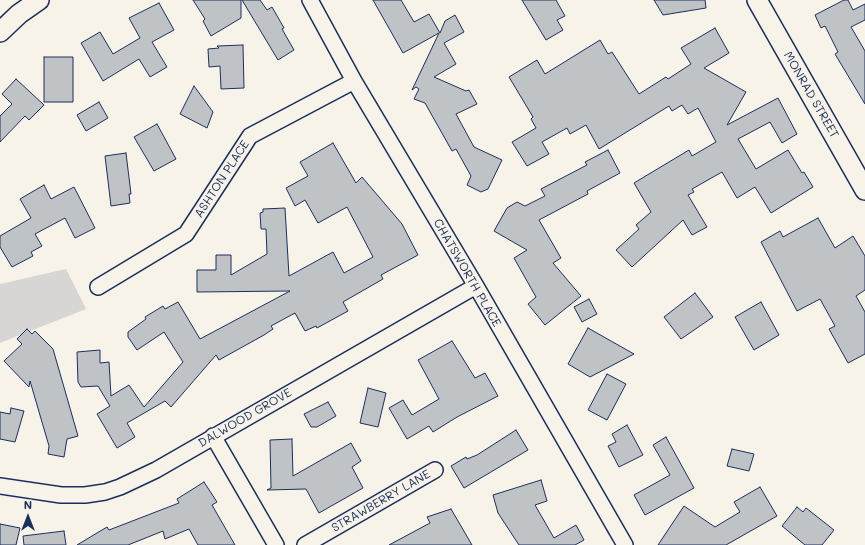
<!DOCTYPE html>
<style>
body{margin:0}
#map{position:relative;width:865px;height:545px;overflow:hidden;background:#f7f3e8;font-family:Mali,sans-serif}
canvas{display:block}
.north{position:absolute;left:8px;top:497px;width:40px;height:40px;-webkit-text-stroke:3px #f7f3e8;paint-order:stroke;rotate:0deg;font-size:11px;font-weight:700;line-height:16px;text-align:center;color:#1b2f5e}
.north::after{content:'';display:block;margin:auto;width:14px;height:18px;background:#1b2f5e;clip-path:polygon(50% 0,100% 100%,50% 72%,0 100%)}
</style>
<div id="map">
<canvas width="865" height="545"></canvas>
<div class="north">N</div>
</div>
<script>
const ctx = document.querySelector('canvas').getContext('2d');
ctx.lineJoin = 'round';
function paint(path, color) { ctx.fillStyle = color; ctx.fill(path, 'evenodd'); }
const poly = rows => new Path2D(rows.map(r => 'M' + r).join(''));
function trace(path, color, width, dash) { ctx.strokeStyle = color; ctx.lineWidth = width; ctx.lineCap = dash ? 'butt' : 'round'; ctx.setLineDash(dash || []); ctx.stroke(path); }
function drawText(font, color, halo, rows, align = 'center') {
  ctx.font = font + ' Mali,sans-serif'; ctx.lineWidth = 3; ctx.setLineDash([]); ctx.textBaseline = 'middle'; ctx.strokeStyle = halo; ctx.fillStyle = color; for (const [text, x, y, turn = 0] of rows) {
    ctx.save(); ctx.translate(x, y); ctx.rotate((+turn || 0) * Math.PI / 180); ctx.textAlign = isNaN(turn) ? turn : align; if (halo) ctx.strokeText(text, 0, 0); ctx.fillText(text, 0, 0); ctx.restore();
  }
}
paint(poly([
 [66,269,86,309,0,343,0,284]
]), '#d7d6d4');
const building = poly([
 [193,0,241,0,241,18,211,36,203,21,205,19,193,0],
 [242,0,260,0,267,10,272,7,284,28,282,29,294,50,278,60,242,0],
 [373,0,401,0,414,22,429,14,440,33,445,21,455,15,464,32,444,43,456,64,434,77,466,91,469,90,477,104,456,114,474,147,502,160,488,189,481,192,467,185,471,176,456,149,452,151,425,103,414,99,419,89,416,87,412,90,439,33,403,53,373,0],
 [522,0,556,0,565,16,557,20,563,30,546,40,522,0],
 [654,0,705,0,706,8,663,15,654,0],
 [844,0,848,0,853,10,865,4,865,20,851,27,865,51,865,104,835,54,838,52,825,26,821,28,815,15,844,0],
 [159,3,174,30,152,42,167,67,150,77,139,59,103,81,81,43,100,32,113,54,140,38,129,18,159,3],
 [715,28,729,53,704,68,746,92,727,125,778,98,797,134,782,143,770,122,738,139,756,169,788,150,802,173,804,172,813,187,771,213,755,187,737,198,722,172,692,189,694,192,688,195,707,227,692,235,683,220,632,267,616,250,639,229,636,225,651,212,634,183,689,150,692,156,716,142,698,108,688,114,682,105,672,111,669,106,599,149,586,125,570,134,567,128,542,142,549,154,527,166,512,142,536,128,531,119,533,117,509,77,537,60,545,74,600,40,608,54,612,52,639,94,666,77,668,79,691,64,681,48,715,28],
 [243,45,244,88,221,89,220,66,209,67,208,49,219,48,217,46,243,45],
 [44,57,73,57,73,102,44,102,44,57],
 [16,79,44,105,29,120,25,116,0,142,0,116,12,104,2,94,16,79],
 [194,86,213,112,207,128,180,114,194,86],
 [99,102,108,118,86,131,77,115,99,102],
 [157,124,176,159,154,171,134,137,157,124],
 [333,143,356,183,362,177,402,224,418,255,381,275,383,279,343,302,348,311,317,328,316,326,305,331,295,313,271,326,273,329,264,335,219,360,216,355,171,407,165,401,127,423,135,437,117,448,97,414,110,406,98,386,81,387,78,382,77,352,100,350,100,363,109,362,111,396,129,385,144,407,183,362,164,332,137,350,128,337,128,332,146,319,145,317,163,306,165,309,178,302,200,339,290,291,197,292,197,270,216,270,216,255,231,255,231,275,267,254,266,229,261,229,260,213,263,212,263,209,285,208,289,276,333,252,344,273,373,257,347,207,318,223,305,200,295,206,286,188,308,176,300,162,333,143],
 [608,150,620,173,587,191,588,194,539,220,561,258,553,263,581,296,545,325,528,304,536,297,514,258,527,250,494,231,507,208,517,202,525,206,545,196,541,189,587,165,585,162,608,150],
 [126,153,131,194,129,194,130,203,111,206,105,156,126,153],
 [44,185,51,199,74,187,95,228,75,238,65,218,35,234,42,246,31,252,33,256,12,267,0,247,0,236,31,218,20,199,44,185],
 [818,218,835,248,853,236,865,256,865,290,856,296,865,312,865,354,848,363,829,329,835,326,820,299,797,311,761,242,780,231,783,237,818,218],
 [695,293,713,317,681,339,664,317,695,293],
 [589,299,597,314,582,322,574,307,589,299],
 [761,302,779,335,754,350,735,317,761,302],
 [588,328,634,354,590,377,568,364,588,328],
 [27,329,32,334,35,331,53,349,78,436,67,439,64,457,48,454,49,446,30,381,29,387,4,361,22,344,17,339,27,329],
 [452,341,475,378,485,373,498,396,457,417,433,432,429,426,407,439,389,408,403,400,412,415,439,399,418,360,452,341],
 [607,374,626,384,607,420,588,410,607,374],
 [368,388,386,393,378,427,360,423,368,388],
 [328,402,336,416,317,427,311,427,304,414,328,402],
 [11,408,24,411,15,442,0,439,0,412,10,414,11,408],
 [627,425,643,455,619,467,608,446,616,442,612,434,627,425],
 [516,430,528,450,464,488,451,466,466,457,467,459,477,455,516,430],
 [666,437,694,488,645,515,634,495,670,475,653,445,666,437],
 [292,439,293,476,351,443,361,461,352,467,363,488,319,513,306,489,267,490,271,488,270,440,292,439],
 [732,449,754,454,749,471,727,466,732,449],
 [541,480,547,501,535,505,554,538,576,525,584,540,575,545,519,545,498,513,493,495,541,480],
 [204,482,217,502,212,505,235,545,198,545,189,529,165,539,163,531,128,545,77,545,107,527,109,530,179,503,177,499,204,482],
 [760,487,777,516,726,545,658,545,684,506,715,527,740,512,734,502,760,487],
 [797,507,803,512,806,508,834,530,822,545,805,545,782,526,797,507],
 [451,509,472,545,389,545,430,523,427,517,451,509],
 [0,524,20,528,16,545,0,545,0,524],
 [64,531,66,545,24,545,23,536,64,531]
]);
paint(building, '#c0c3c5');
trace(building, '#1b2f5e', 1);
const minor = poly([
 [310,0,354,81,476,286,625,545],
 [98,287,186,234,250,136,354,81],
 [213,436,276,545],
 [0,486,61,495,85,495,105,492,120,487,156,470,476,286],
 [305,545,435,470]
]);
const tertiary = poly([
 [757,0,865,190],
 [0,32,19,14,39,0]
]);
trace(minor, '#1b2f5e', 18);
trace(tertiary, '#1b2f5e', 22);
trace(minor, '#f7f3e8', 15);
trace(tertiary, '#f7f3e8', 19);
drawText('12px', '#1b2f5e', '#f7f3e8', [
 ["MONRAD STREET",811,95,60],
 ["ASHTON PLACE",222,179,-57],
 ["CHATSWORTH PLACE",467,273,60],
 ["DALWOOD GROVE",245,418,-30],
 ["STRAWBERRY LANE",381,501,-30]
]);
</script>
